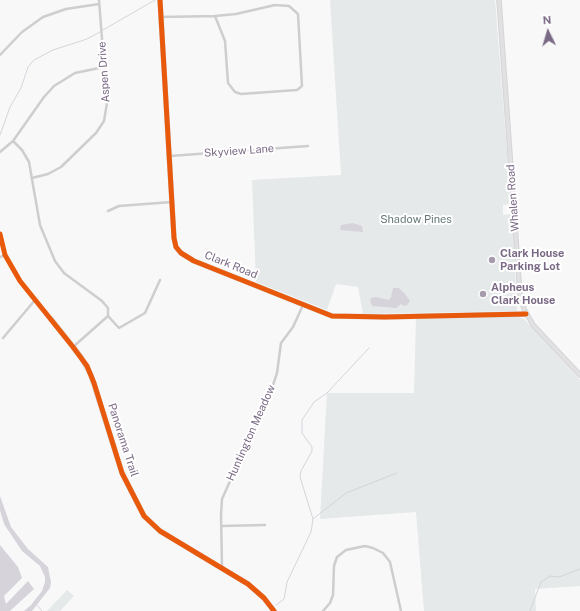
<!DOCTYPE html>
<style>
body{margin:0}
#map{position:relative;width:580px;height:611px;overflow:hidden;background:#f8f8f8;font-family:"Public Sans",sans-serif}
canvas{display:block}
.north{position:absolute;left:528px;top:12px;width:40px;height:40px;-webkit-text-stroke:3px #fff;paint-order:stroke;rotate:355deg;font-size:11px;font-weight:700;line-height:16px;text-align:center;color:#7b6a85}
.north::after{content:'';display:block;margin:auto;width:14px;height:18px;background:#7b6a85;clip-path:polygon(50% 0,100% 100%,50% 72%,0 100%)}
</style>
<div id="map">
<canvas width="580" height="611"></canvas>
<div class="north">N</div>
</div>
<script>
const ctx = document.querySelector('canvas').getContext('2d');
ctx.lineJoin = 'round';
function paint(path, color) { ctx.fillStyle = color; ctx.fill(path, 'evenodd'); }
const poly = rows => new Path2D(rows.map(r => 'M' + r).join(''));
function trace(path, color, width, dash) { ctx.strokeStyle = color; ctx.lineWidth = width; ctx.lineCap = dash ? 'butt' : 'round'; ctx.setLineDash(dash || []); ctx.stroke(path); }
function drawText(font, color, halo, rows, align = 'center') {
  ctx.font = font + ' "Public Sans",sans-serif'; ctx.lineWidth = 4; ctx.setLineDash([]); ctx.textBaseline = 'middle'; ctx.strokeStyle = halo; ctx.fillStyle = color; for (const [text, x, y, turn = 0] of rows) {
    ctx.save(); ctx.translate(x, y); ctx.rotate((+turn || 0) * Math.PI / 180); ctx.textAlign = isNaN(turn) ? turn : align; if (halo) ctx.strokeText(text, 0, 0); ctx.fillText(text, 0, 0); ctx.restore();
  }
}
paint(poly([
 [330,0,495,0,511,204,503,205,503,215,512,214,517,311,363,314,358,287,336,284,327,310,256,282,252,180,341,175],
 [517,316,524,319,580,380,580,586,535,589,536,611,424,611,416,512,320,519,327,393,414,393,416,319],
 [67,590,74,596,60,611,47,611]
]), '#e5e9e9');
paint(poly([
 [353,223,362,226,363,232,340,230,341,225],
 [393,288,399,288,405,294,410,301,407,305,404,306,401,304,396,308,372,306,370,301,371,298,376,297,389,300,391,297],
 [0,496,11,527,28,549,48,567,51,582,50,588,32,611,24,611,31,605,42,591,45,582,45,577,40,566,22,551,4,524,0,510],
 [0,545,18,567,22,578,4,596,6,604,28,581,34,589,10,611,0,611]
]), '#d6d3db');
trace(poly([
 [103,30,155,0],
 [0,135,10,107,21,88,28,67,34,60,53,50,87,39,100,32],
 [313,519,346,493,397,473],
 [36,604,42,611],
 [276,605,284,599,287,582,311,532,313,519,300,477,301,471,312,451,312,447,302,433,302,420,314,402,327,393,369,348],
 [530,611,541,582,550,576,559,577,580,569]
]), '#d6d3db', 1);
const secondary = poly([
 [160,0,174,238,176,247,181,253,194,261,332,316,385,317,526,314],
 [499,0,520,295,524,309,533,325,580,375],
 [51,319,81,357,91,375,122,473,144,516,160,531,248,584,264,598,274,611]
]);
trace(secondary, '#d6d5d6', 5.5);
trace(poly([
 [275,5,289,6,298,14,302,86,297,90,241,94,235,92,228,83,225,41,215,16,236,14,275,5],
 [161,17,215,16],
 [0,55,22,32,43,17,66,9,99,4],
 [13,141,22,150,29,162,40,225,55,261,64,273,102,301,108,308,108,316,73,347],
 [0,152,13,141,44,97,54,86,75,73,104,67],
 [170,156,308,146],
 [32,178,48,174,61,167,96,133,104,121,107,103,99,0],
 [108,211,119,206,172,202],
 [0,234,3,250,11,267,25,289,51,319],
 [0,257,5,255],
 [108,316,119,328,145,313,160,280],
 [3,338,35,300],
 [221,526,265,525],
 [222,567,221,515,222,499,273,385,277,373,281,343,293,327,303,305],
 [323,611,330,603,333,595,334,566,337,557,346,550,365,546,373,548,383,553,390,562,401,611]
]), '#cecdcf', 2.5);
trace(secondary, '#e1e0e2', 3.5);
trace(poly([
 [160,0,174,238,176,247,181,253,194,261,332,316,385,317,526,314],
 [0,234,5,255,20,281,73,347,87,366,94,383,122,473,144,516,160,531,248,584,264,598,274,611]
]), '#e8590c', 5);
for (const [x, y, r, color] of [
 [492,260,4,"#a79cad"],
 [483,294,4,"#a79cad"]
]) { const dot = new Path2D(); dot.arc(x, y, r, 0, 2 * Math.PI); ctx.fillStyle = color; ctx.fill(dot); trace(dot, '#fff', 1.5); }
drawText('11px', '#7b6a85', '#fff', [
 ["Aspen Drive",104,72,-94],
 ["Skyview Lane",239,151,-4],
 ["Whalen Road",513,198,-94],
 ["Clark Road",231,265,22],
 ["Huntington Meadow",251,433,-66],
 ["Panorama Trail",123,440,72]
]);
drawText('11px', '#657877', '#fff', [
 ["Shadow Pines",416,220]
]);
drawText('bold 11px', '#7b6a85', '#fff', [
 ["Clark House",500,254],
 ["Parking Lot",500,267],
 ["Alpheus",491,288],
 ["Clark House",491,301]
], 'left');
</script>
